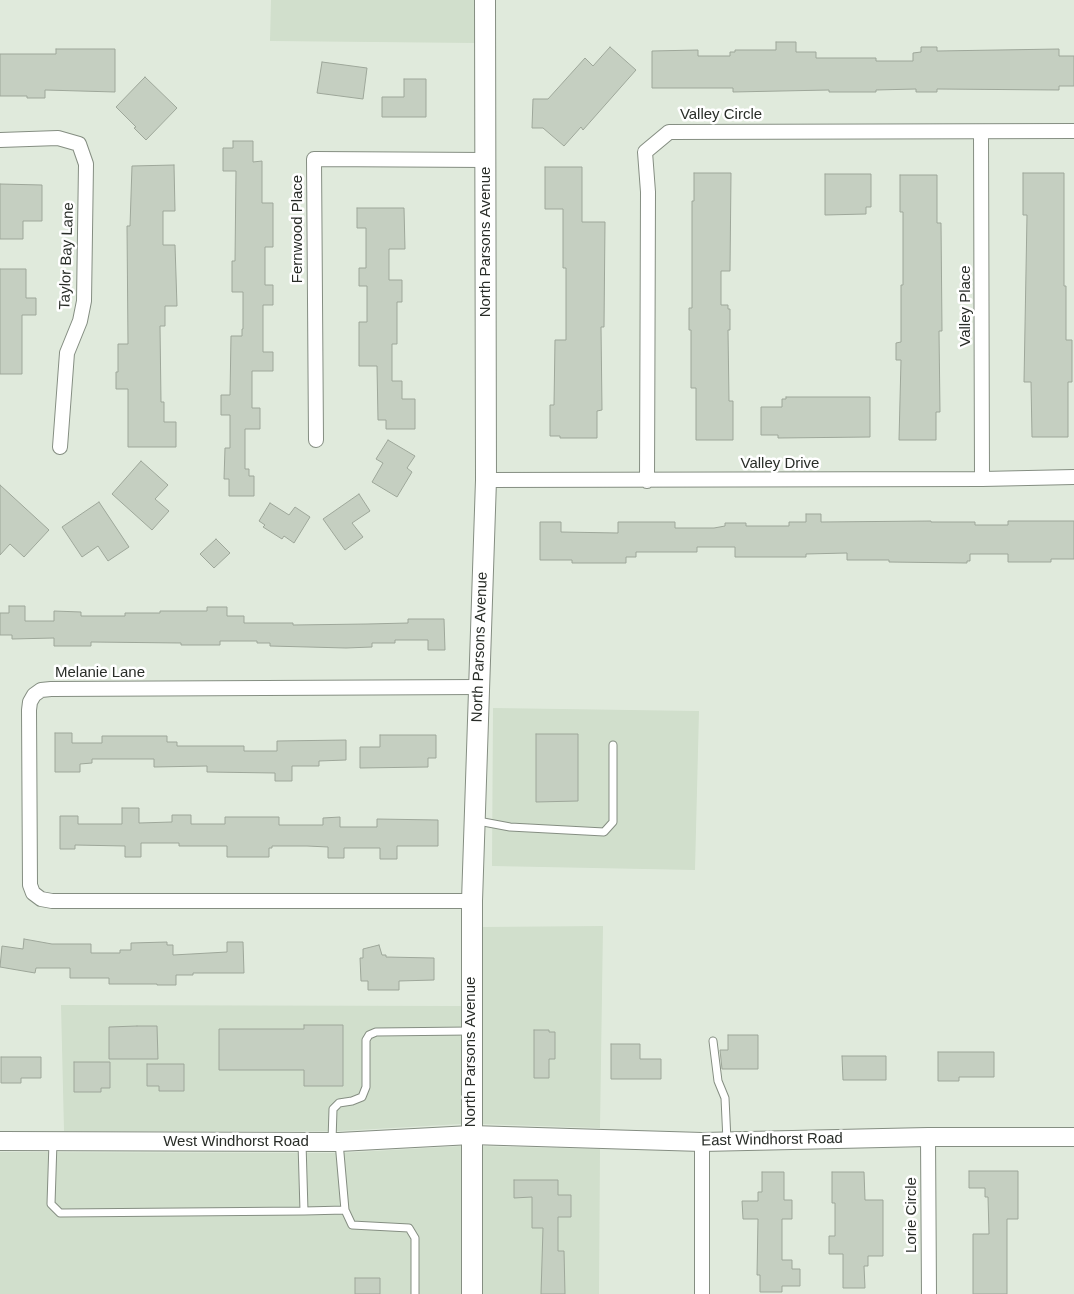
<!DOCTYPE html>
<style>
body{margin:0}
canvas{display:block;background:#e0eadc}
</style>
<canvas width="1074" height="1294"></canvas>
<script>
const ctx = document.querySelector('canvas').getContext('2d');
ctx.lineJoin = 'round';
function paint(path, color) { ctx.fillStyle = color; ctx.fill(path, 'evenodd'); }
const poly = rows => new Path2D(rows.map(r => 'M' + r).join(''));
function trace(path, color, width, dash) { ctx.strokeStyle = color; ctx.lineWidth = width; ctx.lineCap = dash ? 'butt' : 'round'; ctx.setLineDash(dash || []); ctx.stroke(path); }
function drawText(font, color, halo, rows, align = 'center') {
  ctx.font = font + ' Helvetica,sans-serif'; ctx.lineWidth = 5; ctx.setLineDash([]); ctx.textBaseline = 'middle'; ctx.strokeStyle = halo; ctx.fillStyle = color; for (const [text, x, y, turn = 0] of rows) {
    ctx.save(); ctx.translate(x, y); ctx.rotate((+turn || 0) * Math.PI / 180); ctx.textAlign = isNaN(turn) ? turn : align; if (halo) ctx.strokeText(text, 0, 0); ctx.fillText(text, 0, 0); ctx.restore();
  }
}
paint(poly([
 [271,0,476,0,476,43,270,41],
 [493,708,699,711,695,870,492,866],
 [603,926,600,1128,480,1124,481,927],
 [61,1005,462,1006,461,1124,339,1131,64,1131],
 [461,1146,463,1294,0,1294,0,1152,339,1153],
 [480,1146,600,1149,599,1294,482,1294]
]), '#d1dfcc');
const building = poly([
 [776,42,796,42,796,52,816,52,816,58,876,58,876,61,913,61,913,53,921,52,921,47,937,47,937,51,1059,49,1059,56,1074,56,1074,86,1059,86,1059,90,937,89,937,92,916,92,916,89,876,90,876,92,829,92,829,90,733,92,733,88,652,88,652,51,698,50,698,56,730,56,730,52,735,52,735,50,776,50,776,42],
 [610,47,636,70,583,130,581,127,564,146,543,128,532,128,533,99,548,99,585,58,593,66,610,47],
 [56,49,115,49,115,92,45,90,45,98,27,98,27,96,0,96,0,54,56,54,56,49],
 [322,62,367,68,363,99,317,93,322,62],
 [145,77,177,108,146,140,134,128,136,127,116,107,145,77],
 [404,79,426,79,426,117,382,117,382,97,404,97,404,79],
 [233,141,253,141,253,162,262,161,262,203,273,203,273,247,265,247,265,285,273,285,273,305,263,305,263,352,273,352,273,371,252,371,252,408,260,408,260,429,245,429,245,469,249,469,249,476,254,476,254,496,229,496,229,479,224,479,225,448,230,448,230,415,221,415,221,395,230,395,231,336,242,336,242,329,243,329,243,292,232,292,232,261,235,261,236,171,223,171,223,148,233,148,233,141],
 [174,165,175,211,163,211,163,245,175,245,177,306,165,306,165,326,160,326,161,402,164,402,164,422,176,422,176,447,128,447,128,389,116,389,116,372,118,372,118,344,128,344,127,226,130,226,132,166,174,165],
 [545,167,582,167,582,222,605,222,604,327,601,327,602,410,597,411,597,438,560,438,560,436,550,436,550,405,554,405,555,340,566,340,566,268,563,268,563,209,545,209,545,167],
 [694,173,731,173,730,271,721,271,721,305,728,305,728,309,730,309,730,330,728,330,729,401,733,401,733,440,696,440,696,388,691,388,691,330,689,330,689,308,692,308,692,201,694,201,694,173],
 [1023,173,1064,173,1064,286,1066,286,1066,340,1072,340,1072,382,1068,382,1068,437,1032,437,1031,382,1024,382,1027,215,1023,215,1023,173],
 [825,174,871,174,871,207,866,207,866,214,825,215,825,174],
 [900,175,937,175,937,223,941,223,942,331,939,331,940,412,936,412,936,440,899,440,901,360,896,360,896,343,901,342,901,285,903,285,903,212,900,212,900,175],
 [0,184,42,185,42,221,23,221,23,239,0,239,0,184],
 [357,208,404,208,405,249,389,249,389,280,402,280,402,302,397,302,397,344,392,344,392,381,402,381,402,399,415,399,415,429,386,429,386,420,378,420,377,366,359,366,359,322,367,322,367,286,359,286,359,268,366,268,366,228,357,228,357,208],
 [0,269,26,269,26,298,36,298,36,315,22,315,22,374,0,374,0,269],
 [786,397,870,397,870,437,778,438,778,435,761,435,761,407,782,407,782,399,786,399,786,397],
 [388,440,415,456,407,468,412,472,397,497,372,482,383,463,376,459,388,440],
 [141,461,168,485,155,499,169,511,152,530,112,494,141,461],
 [0,485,49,530,24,557,10,544,0,555,0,485],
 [359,494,370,511,352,523,363,537,345,550,323,519,359,494],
 [99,502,129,547,108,561,98,546,82,557,62,527,99,502],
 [270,503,289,515,295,507,310,517,294,543,284,536,282,539,263,527,265,525,259,521,270,503],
 [806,514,821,514,821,522,931,521,931,522,975,522,975,525,1008,525,1008,521,1074,521,1074,559,1051,559,1051,562,1008,562,1008,554,970,554,970,561,967,561,967,563,889,562,889,560,847,560,847,553,806,554,806,557,735,557,735,547,697,547,697,552,636,552,636,557,626,557,626,563,572,563,572,560,540,560,540,522,561,522,561,532,618,533,618,522,675,522,675,528,714,528,725,526,725,523,746,523,746,526,789,526,789,522,806,522,806,514],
 [216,539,230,553,214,568,200,554,216,539],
 [9,606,25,606,25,621,54,621,54,611,81,612,81,616,125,616,125,613,160,613,160,611,207,611,207,607,227,607,227,616,244,616,244,623,293,623,293,625,367,624,408,623,408,619,444,619,445,650,428,650,428,640,395,640,395,643,372,643,372,647,346,648,270,646,270,643,257,643,257,641,220,641,220,645,181,645,181,643,91,642,91,646,54,646,54,638,12,639,12,635,0,635,0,613,9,613,9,606],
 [55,733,72,733,72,743,102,743,102,736,167,736,167,742,177,742,177,746,244,746,244,751,277,751,277,741,346,740,346,760,319,761,319,766,292,766,292,781,275,781,275,773,207,772,207,766,154,767,154,759,92,759,92,763,80,764,80,772,55,772,55,733],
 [536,734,578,734,578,801,536,802,536,734],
 [380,735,436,735,436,758,428,758,428,767,360,768,360,747,380,747,380,735],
 [122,808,139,808,139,823,172,822,172,815,191,815,191,824,225,824,225,817,279,817,279,825,323,825,323,818,340,817,340,827,377,827,377,819,438,820,438,846,397,846,397,859,380,859,380,848,344,848,344,858,328,858,328,847,307,846,272,846,272,848,269,848,269,857,227,857,227,846,179,846,179,843,141,843,141,857,125,857,125,846,75,845,75,849,60,849,60,816,78,816,78,824,122,824,122,808],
 [24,939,52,944,91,944,91,953,120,953,120,950,131,950,131,943,167,942,167,945,173,945,173,955,227,952,227,942,243,942,244,973,193,973,193,975,176,975,176,985,157,985,157,984,109,984,109,978,70,978,70,968,36,968,35,973,0,967,2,946,23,949,24,939],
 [379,945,382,955,386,955,386,957,434,958,434,980,399,981,399,990,368,990,368,981,361,981,360,958,363,958,363,949,379,945],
 [304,1025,343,1025,343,1086,304,1086,304,1070,219,1070,219,1029,304,1029,304,1025],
 [137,1026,157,1026,158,1059,109,1059,109,1027,137,1026],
 [534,1030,549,1030,549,1032,555,1032,555,1059,549,1059,549,1078,534,1078,534,1030],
 [728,1035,758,1035,758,1069,722,1069,720,1050,728,1050,728,1035],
 [611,1044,640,1044,640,1059,661,1059,661,1079,611,1079,611,1044],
 [938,1052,994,1052,994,1077,959,1077,959,1081,938,1081,938,1052],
 [842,1056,886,1056,886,1080,843,1080,842,1056],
 [1,1057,41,1057,41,1078,21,1078,21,1083,1,1083,1,1057],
 [74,1062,110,1062,110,1088,101,1088,101,1092,74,1092,74,1062],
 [147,1064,184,1064,184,1091,159,1091,159,1086,147,1086,147,1064],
 [969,1171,1018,1171,1018,1219,1007,1219,1007,1294,973,1294,973,1234,989,1234,988,1197,985,1197,985,1188,969,1188,969,1171],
 [762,1172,784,1172,784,1200,792,1200,792,1219,782,1219,782,1260,792,1260,792,1269,800,1269,800,1286,782,1286,782,1292,760,1292,760,1275,757,1275,758,1219,743,1219,742,1201,758,1201,758,1192,762,1192,762,1172],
 [832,1172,864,1172,865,1200,883,1200,883,1256,868,1256,868,1266,864,1266,865,1288,843,1288,843,1254,829,1254,829,1236,835,1236,835,1203,832,1203,832,1172],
 [514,1180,558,1180,558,1195,571,1195,571,1217,558,1217,558,1251,564,1251,565,1294,541,1294,543,1228,532,1228,532,1197,514,1198,514,1180],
 [355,1278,380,1278,380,1294,355,1294,355,1278]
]);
paint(building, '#c5cfc1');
trace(building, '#9ea79a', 1);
const service = poly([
 [478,821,510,827,604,832,613,822,613,745],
 [713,1041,718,1081,725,1098,727,1141],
 [332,1141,333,1109,339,1103,352,1101,362,1097,366,1087,366,1040,369,1035,376,1032,470,1031],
 [53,1142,51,1204,60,1213,304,1211,302,1143],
 [345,1210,352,1225,409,1228,415,1238,415,1294],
 [304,1211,345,1210,339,1142]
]);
const minor = poly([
 [981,132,982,479],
 [0,140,58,138,79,144,86,164,84,301,80,321,67,353,60,447],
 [316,440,314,159,486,160],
 [486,480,982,479,1074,477],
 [647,481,648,192,645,152,669,132,1074,131],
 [472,901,52,901,41,899,33,893,30,885,29,710,30,702,34,695,41,690,51,689,479,687],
 [928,1137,929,1294],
 [702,1142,702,1294]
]);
const tertiary = poly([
 [0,1141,339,1142,471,1135,702,1142,928,1137,1074,1137]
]);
const secondary = poly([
 [472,1294,472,901,486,480,485,0]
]);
trace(service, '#858e82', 9);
trace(minor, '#858e82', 16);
trace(tertiary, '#858e82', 20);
trace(secondary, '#858e82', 22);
trace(service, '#fff', 7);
trace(minor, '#fff', 14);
trace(tertiary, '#fff', 18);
trace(secondary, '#fff', 20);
drawText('15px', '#292d28', '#fff', [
 ["Valley Circle",721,115],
 ["Fernwood Place",298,229,-90],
 ["North Parsons Avenue",486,242,-90],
 ["Taylor Bay Lane",67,256,-88],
 ["Valley Place",966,306,-90],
 ["Valley Drive",780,464],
 ["North Parsons Avenue",480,647,-88],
 ["Melanie Lane",100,673],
 ["North Parsons Avenue",471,1052,-90],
 ["East Windhorst Road",772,1140,-1],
 ["West Windhorst Road",236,1142],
 ["Lorie Circle",912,1215,-90]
]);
</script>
